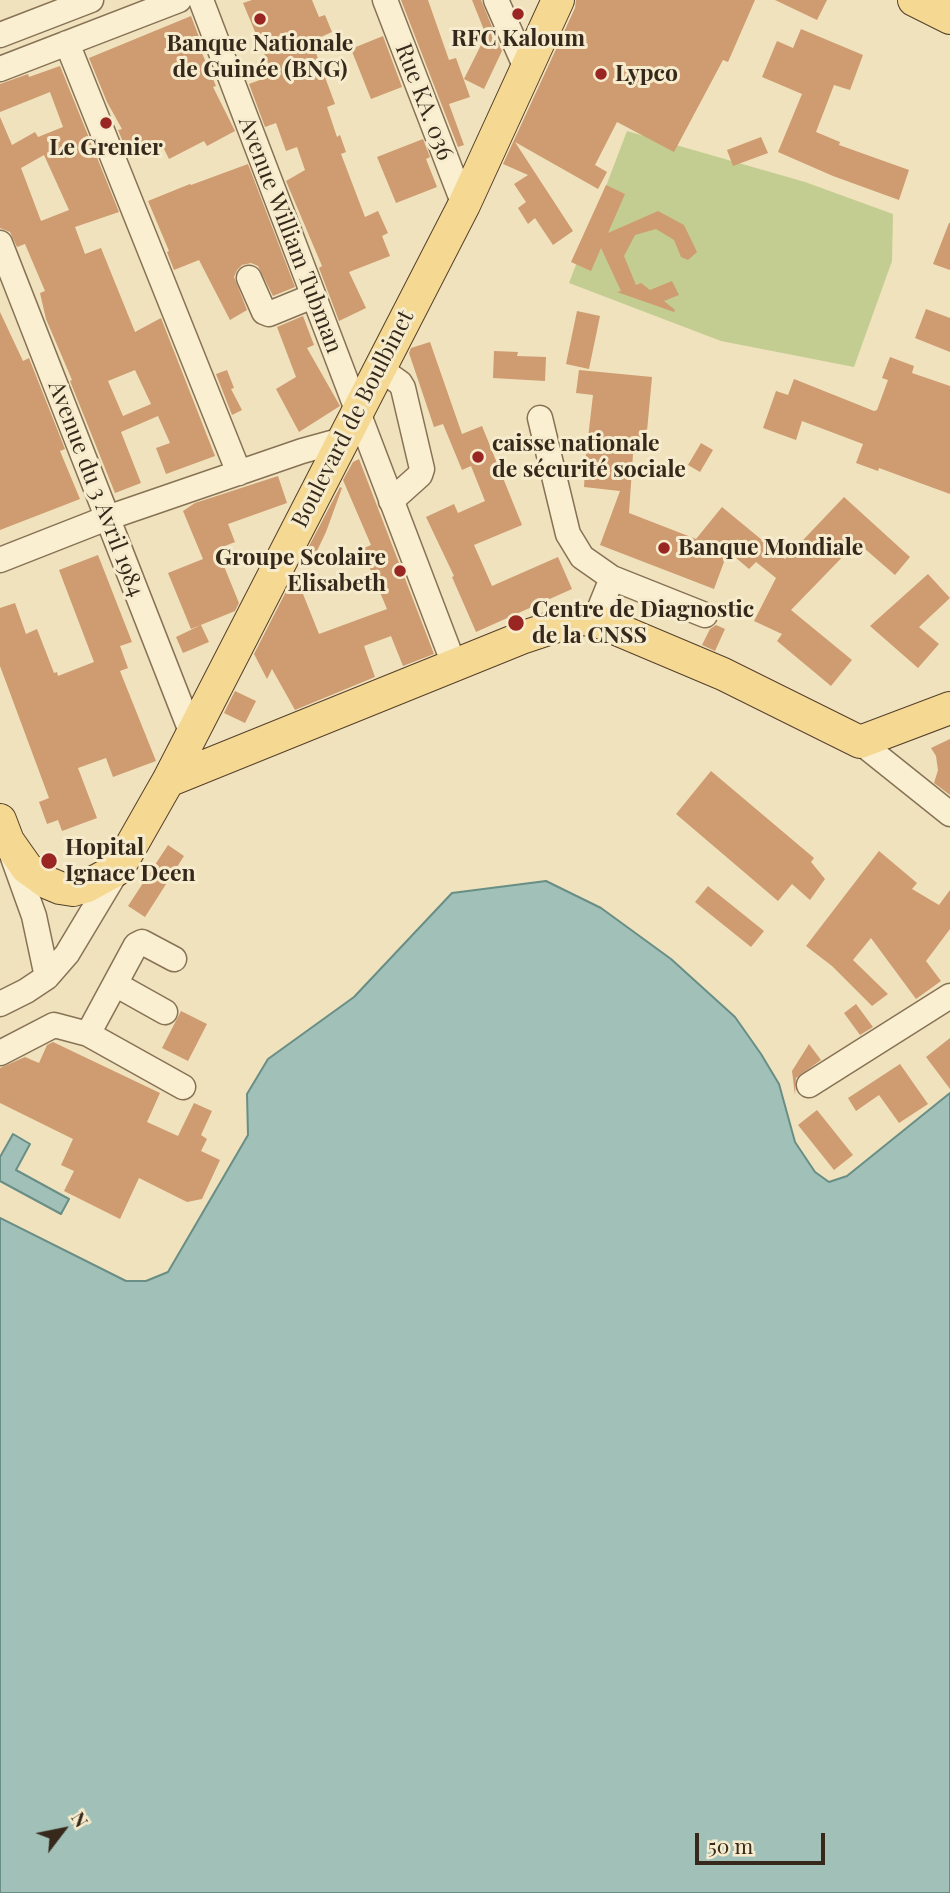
<!DOCTYPE html>
<meta charset="utf-8">
<style>
body{margin:0}
#map{position:relative;width:950px;height:1893px;overflow:hidden;background:#efe2bd;font-family:"Playfair Display",serif}
canvas{display:block}
.north{position:absolute;left:28px;top:1795px;width:70px;height:70px;-webkit-text-stroke:5px #f6eccd;paint-order:stroke;rotate:58deg;font-size:19px;font-weight:700;line-height:28px;text-align:center;color:#36291b}
.north::after{content:'';display:block;margin:auto;width:24px;height:32px;background:#36291b;clip-path:polygon(50% 0,100% 100%,50% 72%,0 100%)}
.scale{position:absolute;left:695px;top:1833px;width:130px;height:32px;box-sizing:border-box;border:4px solid #36291b;border-top:0;padding-left:9px;font-size:21px;line-height:24px;white-space:nowrap;color:#36291b;-webkit-text-stroke:5px #f6eccd;paint-order:stroke}
</style>
<div id="map">
<canvas width="950" height="1893"></canvas>
<div class="north">N</div>
<div class="scale">50 m</div>
</div>
<script>
const ctx = document.querySelector('canvas').getContext('2d');
ctx.lineJoin = 'round';
function paint(path, color) { ctx.fillStyle = color; ctx.fill(path, 'evenodd'); }
const poly = rows => new Path2D(rows.map(r => 'M' + r).join(''));
function trace(path, color, width, dash) { ctx.strokeStyle = color; ctx.lineWidth = width; ctx.lineCap = dash ? 'butt' : 'round'; ctx.setLineDash(dash || []); ctx.stroke(path); }
function drawText(font, color, halo, rows, align = 'center') {
  ctx.font = font + ' "Playfair Display",serif'; ctx.lineWidth = 6; ctx.setLineDash([]); ctx.textBaseline = 'middle'; ctx.strokeStyle = halo; ctx.fillStyle = color; for (const [text, x, y, turn = 0] of rows) {
    ctx.save(); ctx.translate(x, y); ctx.rotate((+turn || 0) * Math.PI / 180); ctx.textAlign = isNaN(turn) ? turn : align; if (halo) ctx.strokeText(text, 0, 0); ctx.fillText(text, 0, 0); ctx.restore();
  }
}
paint(poly([
 [627,131,805,182,893,214,892,261,854,367,721,341,569,283]
]), '#c4cd91');
const water = poly([
 [546,881,601,908,671,959,735,1017,761,1054,779,1084,795,1142,815,1172,829,1182,847,1176,950,1093,950,1893,0,1893,0,1218,126,1281,146,1281,168,1272,248,1135,247,1094,268,1059,354,997,452,893,546,881],
 [13,1134,30,1144,16,1170,69,1199,61,1214,0,1181,0,1157,13,1134]
]);
paint(water, '#a1c0b8');
trace(water, '#688e86', 2);
paint(poly([
 [252,0,312,0,319,17,325,15,332,32,314,40,319,52,316,53,335,104,327,107,337,137,340,135,346,152,341,154,365,217,378,211,388,233,382,236,390,256,349,272,366,308,339,321,319,268,322,266,286,181,305,170,297,147,286,151,276,123,265,127,249,84,273,75,243,3],
 [401,0,428,0,449,60,456,58,470,97,449,104,464,145,458,147],
 [472,0,481,0,502,51,484,89,464,79,486,35],
 [576,0,755,0,728,62,723,60,674,152,617,122,595,165,607,172,598,189,515,142,573,231,553,245,535,218,528,224,518,208,526,202,514,184,528,175,503,164,575,8],
 [775,0,827,0,817,20],
 [191,16,202,45,199,46,216,86,213,87,235,131,207,146,204,141,169,159,160,141,128,154,118,130,122,129,107,102,89,58],
 [801,29,863,55,850,90,834,85,816,132,840,142,839,145,909,170,899,200,833,176,778,152,802,94,762,77,777,41,793,48],
 [383,36,402,87,371,99,351,49],
 [60,66,119,212,75,227,85,254,101,248,135,332,161,318,215,456,166,474,156,448,170,443,158,416,121,432,141,483,115,493,70,381,72,380,46,319,40,293,45,291,25,244,17,247,10,232,0,228,0,117,12,145,35,132,38,137,63,127,50,92,0,112,0,84,28,74,29,77],
 [44,155,69,210,41,221,21,168],
 [135,370,151,404,123,416,108,381],
 [761,137,768,153,733,166,727,150],
 [423,139,430,157,426,159,437,187,396,203,377,157],
 [248,164,295,287,273,296,258,266,251,263,242,265,237,270,234,277,247,310,230,320,199,260,174,270,167,252,169,251,148,201,190,184,191,185],
 [606,185,625,194,608,233,658,211,684,225,697,252,688,260,681,257,674,240,656,229,635,235,624,256,636,285,641,283,650,290,672,281,679,295,664,301,675,310,674,312,617,292,621,291,601,248,591,271,571,262],
 [949,223,950,223,950,270,933,264],
 [926,309,950,318,950,352,915,338],
 [577,311,600,316,589,369,566,364],
 [0,312,23,361,29,358,65,449,60,451,80,499,0,530],
 [303,316,314,345,307,348,340,406,299,432,276,389,296,377,277,327],
 [430,342,462,434,482,426,522,525,474,545,492,586,558,557,572,589,476,632,452,577,454,576,426,517,454,504,458,513,485,501,471,466,462,470,443,424,434,427,409,353,411,348],
 [494,351,518,352,517,356,546,357,545,381,493,378],
 [890,357,914,366,912,373,950,386,950,494,879,468,878,471,856,463,863,444,802,421,796,440,763,428,776,391,788,395,794,379,874,411,877,410,888,380,882,378],
 [227,370,234,388,231,389,242,410,232,415,216,374],
 [579,370,652,377,647,431,650,440,643,452,633,454,629,513,696,539,722,507,785,559,844,497,910,557,895,575,857,542,791,610,852,660,831,686,777,641,782,634,754,621,776,578,756,562,749,569,728,551,714,589,600,545,620,491,584,487,586,453,577,452,578,437,588,438,593,395,576,393],
 [701,443,713,450,700,472,688,465],
 [359,459,434,654,403,666,391,636,364,646,375,677,295,710,272,669,267,679,254,654,295,574,319,634,387,609,362,549,371,545,343,480,353,462],
 [278,476,287,503,228,524,235,542,217,549,239,603,235,611,191,629,168,573,203,559,183,511,195,503],
 [340,487,342,488,326,532,316,553,308,548],
 [98,555,132,642,120,646,128,668,120,671,156,761,113,777,106,758,78,768,97,818,62,831,58,820,47,824,39,802,49,798,0,666,0,608,15,603,26,634,37,629,54,673,57,672,58,676,94,662,59,570],
 [928,574,950,598,919,627,939,644,918,668,870,626],
 [201,625,209,642,183,653,176,637],
 [716,625,725,629,715,651,702,645,710,629],
 [235,691,256,701,245,723,224,713],
 [950,739,950,795,934,783,938,770,936,756,931,748],
 [711,771,814,858,811,862,825,879,810,900,792,884,778,901,676,814],
 [168,845,184,856,145,917,128,906],
 [879,851,917,883,912,889,939,905,950,890,950,929,926,961,941,981,916,999,871,938,853,960,888,994,872,1006,832,966,806,946],
 [708,886,764,931,751,947,695,902],
 [856,1004,873,1027,860,1035,844,1013],
 [181,1011,207,1024,188,1061,162,1048],
 [950,1038,950,1089,926,1057],
 [53,1042,160,1093,147,1122,178,1136,194,1103,212,1111,201,1135,207,1139,201,1151,220,1160,202,1199,187,1202,139,1178,120,1219,64,1191,74,1171,61,1165,73,1139,0,1103,0,1068,25,1057,39,1063,47,1045],
 [809,1044,821,1060,796,1078,795,1095,792,1071],
 [900,1064,928,1104,899,1123,879,1095,856,1111,848,1098],
 [817,1110,853,1155,834,1170,798,1125]
]), '#cf9b71');
const minor = poly([
 [201,0,455,667],
 [385,0,464,205],
 [496,0,526,68],
 [0,35,91,0],
 [67,43,239,473],
 [0,69,179,0],
 [0,243,192,734],
 [249,278,264,312,269,314,313,296],
 [379,368,400,383,403,388,422,469,420,475,391,501],
 [540,418,568,534,582,557,612,578,595,620],
 [0,560,107,518,302,451,342,440],
 [612,578,705,615],
 [860,742,950,814],
 [11,852,34,916,47,977],
 [115,984,165,1012],
 [0,1004,26,991,47,977,67,954,118,869],
 [88,1034,183,1087],
 [0,1053,54,1025,88,1034,136,945,142,942,174,959],
 [809,1085,950,996]
]);
const major = poly([
 [914,0,950,18],
 [168,781,524,637,578,619,595,620,723,674,860,742,950,708],
 [0,820,8,841,27,868,48,883,60,888,73,890,87,886,118,869,168,781,464,205,558,0]
]);
trace(minor, '#887256', 27);
trace(major, '#553f2a', 34);
trace(minor, '#faefd0', 24);
trace(major, '#f5d992', 32);
for (const [x, y, r, color] of [
 [518,14,7,"#992623"],
 [260,19,7,"#992623"],
 [601,74,7,"#992623"],
 [106,123,7,"#992623"],
 [478,457,7,"#992623"],
 [664,548,7,"#992623"],
 [400,571,7,"#992623"],
 [516,623,9,"#992623"],
 [49,861,9,"#992623"]
]) { const dot = new Path2D(); dot.arc(x, y, r, 0, 2 * Math.PI); ctx.fillStyle = color; ctx.fill(dot); trace(dot, '#f6eccd', 2.5); }
drawText('bold 23px', '#36291b', '#f6eccd', [
 ["RFC Kaloum",518,39,"center"],
 ["Banque Nationale",260,44,"center"],
 ["de Guinée (BNG)",260,70,"center"],
 ["Lypco",615,74],
 ["Le Grenier",106,148,"center"],
 ["caisse nationale",492,444],
 ["de sécurité sociale",492,470],
 ["Banque Mondiale",678,548],
 ["Groupe Scolaire",386,558,"right"],
 ["Elisabeth",386,584,"right"],
 ["Centre de Diagnostic",532,610],
 ["de la CNSS",532,636],
 ["Hopital",65,848],
 ["Ignace Deen",65,874]
], 'left');
drawText('23px', '#36291b', '#f6eccd', [
 ["Rue KA. 036",424,102,69],
 ["Avenue William Tubman",290,235,69],
 ["Boulevard de Boulbinet",353,419,-63],
 ["Avenue du 3 Avril 1984",96,489,69]
]);
</script>
